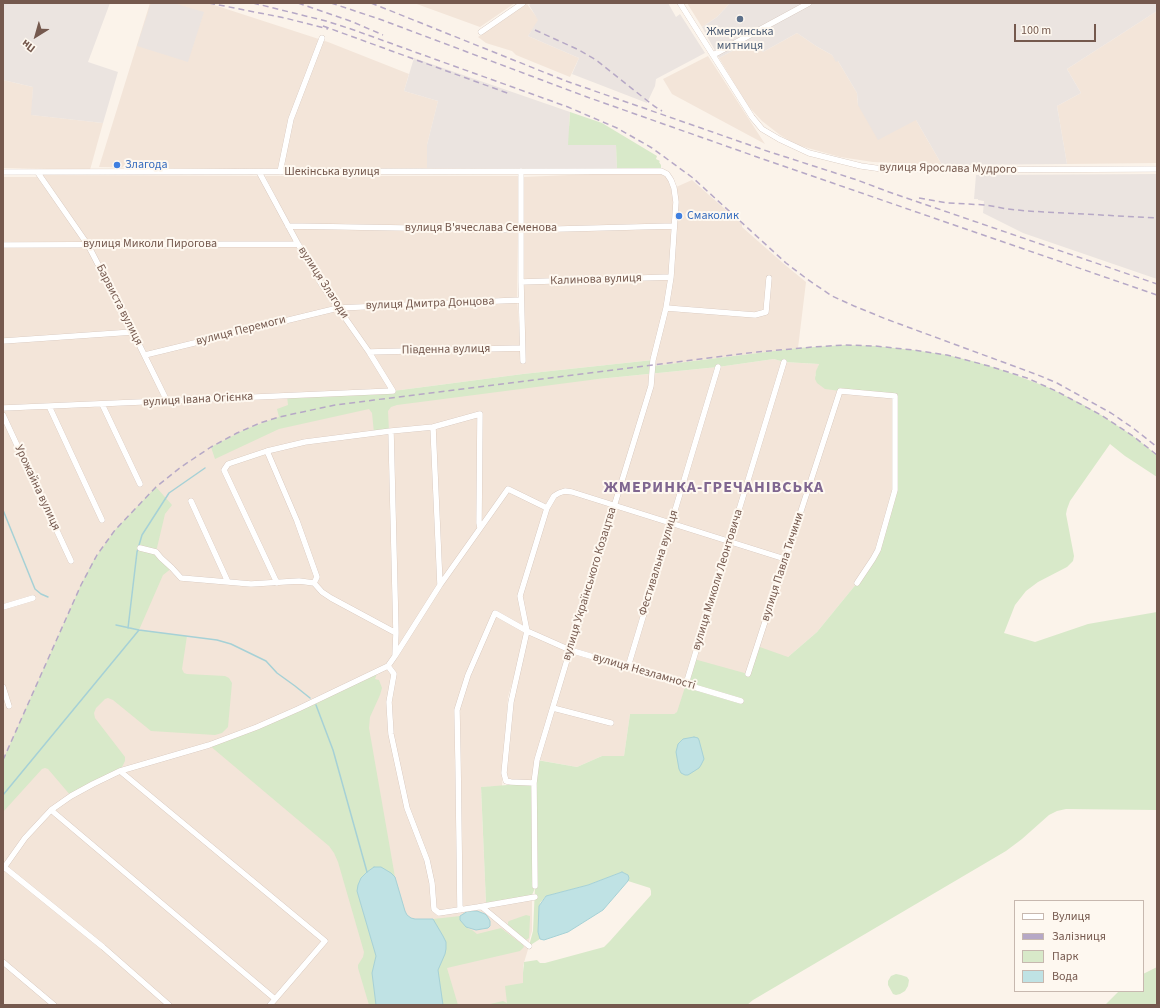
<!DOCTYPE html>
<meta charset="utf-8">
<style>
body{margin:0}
#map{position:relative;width:1160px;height:1008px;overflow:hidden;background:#fbf3ea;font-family:"Source Sans 3",sans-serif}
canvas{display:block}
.frame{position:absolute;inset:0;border:4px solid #75594e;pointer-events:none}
.legend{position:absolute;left:1014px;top:900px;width:130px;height:92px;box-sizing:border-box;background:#fef8f0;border:1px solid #c7b8af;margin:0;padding:5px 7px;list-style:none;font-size:12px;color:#75594e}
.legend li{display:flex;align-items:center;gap:8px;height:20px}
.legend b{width:20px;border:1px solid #c7b8af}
.north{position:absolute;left:16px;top:16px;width:40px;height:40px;-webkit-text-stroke:3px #fef8f0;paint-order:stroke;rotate:217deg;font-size:11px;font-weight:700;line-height:16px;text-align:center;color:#75594e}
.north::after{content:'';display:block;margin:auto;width:14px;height:18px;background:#75594e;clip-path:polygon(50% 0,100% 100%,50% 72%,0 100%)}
.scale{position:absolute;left:1014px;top:24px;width:82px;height:18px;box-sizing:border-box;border:2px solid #75594e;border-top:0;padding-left:5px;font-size:12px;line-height:14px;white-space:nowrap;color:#75594e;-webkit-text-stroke:3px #fef8f0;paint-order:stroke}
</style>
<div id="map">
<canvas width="1160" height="1008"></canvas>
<div class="frame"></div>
<ul class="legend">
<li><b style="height:5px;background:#fff"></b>Вулиця</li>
<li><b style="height:5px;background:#b6a8c6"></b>Залізниця</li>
<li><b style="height:11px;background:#d8e9c9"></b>Парк</li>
<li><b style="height:11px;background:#bfe2e4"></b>Вода</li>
</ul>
<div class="north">Пн</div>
<div class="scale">100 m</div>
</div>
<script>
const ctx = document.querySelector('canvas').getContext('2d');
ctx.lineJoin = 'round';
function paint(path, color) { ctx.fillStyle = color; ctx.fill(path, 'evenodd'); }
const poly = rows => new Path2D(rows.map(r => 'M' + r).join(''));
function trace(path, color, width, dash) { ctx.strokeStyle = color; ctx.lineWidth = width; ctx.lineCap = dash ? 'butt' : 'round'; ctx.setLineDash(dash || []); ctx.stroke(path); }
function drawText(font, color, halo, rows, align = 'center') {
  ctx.font = font + ' "Source Sans 3",sans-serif'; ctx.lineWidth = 4; ctx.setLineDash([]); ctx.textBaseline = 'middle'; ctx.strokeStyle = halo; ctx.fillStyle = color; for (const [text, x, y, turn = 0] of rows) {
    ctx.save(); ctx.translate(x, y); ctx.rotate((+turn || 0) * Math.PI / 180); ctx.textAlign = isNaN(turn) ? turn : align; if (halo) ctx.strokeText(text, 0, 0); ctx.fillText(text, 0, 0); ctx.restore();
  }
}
paint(poly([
 [150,3,208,3,328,42,409,74,404,91,438,101,427,145,427,168,234,169,99,167],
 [414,3,515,3,480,27],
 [687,3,730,3,717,17,702,27],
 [527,4,539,20,528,36,579,58,570,77,516,55,512,51,486,43,478,37],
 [1157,11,1157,163,1067,164,1057,106,1081,93,1067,69],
 [797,33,816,46,832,55,836,61,838,61,857,93,858,105,916,120,942,165,873,162,840,157,797,145,780,135,762,121,748,106,719,58,753,40,756,45,763,52],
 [708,56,765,144,672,94,663,79],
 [3,80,33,87,32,115,103,123,90,170,3,168],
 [661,171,667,174,674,188,692,180,742,224,742,227,784,264,806,282,798,348,652,366,653,360,523,374,393,391,598,379,718,367,774,359,784,362,819,364,815,376,895,396,895,490,879,545,857,583,817,632,788,657,741,701,678,712,674,714,630,714,624,756,602,756,577,767,538,760,534,783,508,780,506,771,513,703,525,638,508,697,502,786,481,787,486,903,532,895,532,931,528,944,529,946,523,966,525,1005,3,1005,3,177,37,177,83,242,88,241,43,175,259,176,297,245,333,307,365,346,337,304,293,230,265,176,519,176,517,299,522,362,524,362,523,177]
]), '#f3e5d9');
paint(poly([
 [3,3,110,3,88,62,118,72,103,123,31,115,33,87,3,80],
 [151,3,173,3,204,12,188,62,137,46],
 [532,3,668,3,676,17,680,14,705,53,656,79,655,86,647,103,572,74,579,58,528,36,538,20,529,5],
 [730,3,1157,3,1157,11,1067,69,1081,93,1057,106,1067,164,942,165,916,120,878,140,858,105,857,93,838,61,836,62,832,55,816,46,797,33,763,52,756,45,753,40,719,58,702,27,717,17],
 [414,58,570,112,569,126,616,145,617,169,427,168,427,145,438,101,404,91],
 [1157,174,1157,279,1023,233,983,213,984,201,978,200,978,199,974,199,976,175]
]), '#ebe4e0');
paint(poly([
 [570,112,602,123,657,156,656,159,660,161,659,162,661,165,661,169,617,169,616,145,568,145],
 [845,345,875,346,913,350,947,355,976,362,1002,370,1047,387,1080,403,1101,415,1133,436,1157,455,1157,477,1125,456,1110,444,1070,501,1067,509,1066,514,1074,556,1073,561,1067,567,1038,582,1026,591,1015,605,1004,633,1035,642,1088,624,1157,612,1157,810,1066,809,1057,811,1049,815,1022,839,1006,851,753,1000,747,1005,486,1005,503,1001,507,1003,505,986,523,983,523,973,524,962,537,960,540,963,545,963,604,947,610,941,651,895,651,891,650,888,628,881,629,878,622,872,588,885,546,896,540,903,538,932,540,939,529,946,533,931,535,888,532,895,486,903,481,787,534,783,537,760,577,767,602,756,624,756,630,714,674,714,677,712,694,659,748,674,757,646,788,657,817,632,857,583,873,559,895,490,894,396,840,391,825,389,817,383,815,379,816,371,819,364,784,362,774,359,718,367,598,379,397,405,391,407,388,411,389,431,374,433,372,413,369,409,279,429,215,459,211,447,246,429,279,417,277,409,288,405,287,396,393,391,523,374,653,360,653,366,798,348],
 [156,487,172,505,165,514,156,552,172,568,163,575,139,630,187,636,182,669,184,673,187,674,225,676,229,678,232,683,228,727,222,733,215,735,151,731,113,700,108,698,105,699,96,708,94,713,95,718,125,757,125,761,120,771,71,796,48,769,45,768,42,769,3,812,3,760,81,585,92,563,115,530],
 [378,671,375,679,379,680,382,688,380,695,370,717,369,728,395,877,380,872,357,891,376,956,372,973,376,1005,369,1005,358,968,358,965,363,957,364,952,338,862,334,853,329,846,209,745,232,737],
 [526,915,530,916,530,918,529,938,526,940,508,925,508,922,509,921],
 [460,916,460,920,469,929,472,930,477,934,501,928,523,945,524,947,520,951,447,968,458,1005,439,1005,435,977,445,953,446,945,443,936,433,919],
 [1157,967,1157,1005,1105,1005,1119,991,1143,991,1143,974],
 [896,974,901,975,907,977,909,980,908,986,905,991,900,994,896,995,893,994,888,985,888,981,891,976]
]), '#d8e9c9');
const water = poly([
 [694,737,698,738,699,740,704,759,701,765,699,768,688,775,685,775,681,773,679,769,676,752,678,744,683,739,694,737],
 [374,867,381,867,391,873,395,877,405,911,407,915,411,918,415,919,433,919,443,936,446,942,446,949,445,954,438,970,443,1005,376,1005,372,973,376,956,357,891,358,885,361,878,367,872,374,867],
 [622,872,628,875,629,878,628,881,603,910,568,932,544,940,540,939,538,932,539,906,546,896,588,885,622,872],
 [468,911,477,911,485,914,487,916,490,921,490,926,488,928,476,930,466,927,460,920,460,916,468,911]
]);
paint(water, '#bfe2e4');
trace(water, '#a6d1d6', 1);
trace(poly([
 [3,510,35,589,41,594,48,597],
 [116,625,139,630,217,640,231,644,266,661,277,673,295,686,310,698],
 [128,628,137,552,142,535,169,493,205,468],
 [316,705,333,750,367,872],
 [3,795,139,630]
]), '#a6d1d6', 1.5);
const minor = poly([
 [680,3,752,117,762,129,779,139,809,153,861,166,889,170,1157,169],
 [481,32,523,3],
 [713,55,809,3],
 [521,171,521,282,523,361],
 [3,172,661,171,667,174,671,180,674,188,676,202,671,277,666,308,653,360,651,386,570,650,537,760,535,775,534,783,535,886],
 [280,172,291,119,322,38],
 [38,173,88,245,127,320,167,401],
 [288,226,521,230,674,226],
 [3,245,298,244],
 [521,282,671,277],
 [666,308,755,315,766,312,769,278],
 [3,341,133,332],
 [369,352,522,348],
 [145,355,338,308,521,300],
 [102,404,140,484],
 [49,406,102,520],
 [3,408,393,391,369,352,322,285,298,244,259,172],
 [3,415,71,561],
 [433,427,480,414,479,523,480,528],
 [267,451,228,464,224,470,277,583],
 [191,501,228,582],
 [140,548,156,552,161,558,172,568,181,578,251,584,299,581,314,583,322,592,331,598,396,633,395,656,388,666],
 [314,583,317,577,297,521,267,451,305,442,391,431],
 [3,607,33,598],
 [396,633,391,431,433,427,440,585],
 [395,656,440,585,508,489,547,508],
 [628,667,718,367],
 [748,674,840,391,895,396,895,490,878,550,873,559,857,583],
 [686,684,784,362],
 [3,687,9,706],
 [553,708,611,723],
 [120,771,209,745,257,727,298,709,388,666,394,674,389,702,391,734,407,808,427,860,432,883,434,909,439,913,478,907,482,907,529,946],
 [534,783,511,782,506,781,504,773,511,702,527,631,520,596,547,508,554,496,559,493,565,491,572,492,785,559],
 [51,810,275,999],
 [4,867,103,947,169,1005],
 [3,869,25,838,51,810,71,796,93,784,120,771,325,941,270,1005],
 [478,907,535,897],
 [460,910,458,761,457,710,468,675,495,613,527,631,570,650,741,701],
 [3,962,54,1005]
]);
trace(minor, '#cfbdb2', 6);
trace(minor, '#fff', 5.5);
trace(poly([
 [209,3,285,18,328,29],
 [253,3,326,21,351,29,568,107,617,128,652,148,693,178,786,263,807,279,832,296,854,306,886,319,1038,375,1057,383,1111,413,1133,428,1157,447],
 [298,3,353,22,383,35],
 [331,3,382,20,587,97,760,158,1157,295],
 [371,3,566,81,764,150,857,180,889,192,1157,284],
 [323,26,510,94],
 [535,30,579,50,596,60,654,106,662,111],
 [919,198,948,203,986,205,1007,209,1027,211,1157,218],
 [3,760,81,585,97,555,115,530,156,487,181,467,211,447,237,433,260,423,279,417,335,405,374,400,757,352,813,347,845,345,875,346,913,350,947,355,989,366,1027,378,1056,391,1101,415,1133,436,1157,455]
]), '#b6a8c6', 1.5, [6, 4]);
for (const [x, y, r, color] of [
 [740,19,4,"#5c6f8a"],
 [117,165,4,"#3f7fe0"],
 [679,216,4,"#3f7fe0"]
]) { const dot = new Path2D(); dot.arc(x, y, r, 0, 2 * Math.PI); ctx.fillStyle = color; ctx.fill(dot); trace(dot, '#fef8f0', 1.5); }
drawText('12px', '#4e5e75', '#fef8f0', [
 ["Жмеринська",740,32],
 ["митниця",740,46]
]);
drawText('12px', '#366cbe', '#fef8f0', [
 ["Злагода",125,165],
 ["Смаколик",687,216]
], 'left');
drawText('12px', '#75594e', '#fef8f0', [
 ["вулиця Ярослава Мудрого",948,169,1],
 ["Шекінська вулиця",332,172],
 ["вулиця В'ячеслава Семенова",481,228],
 ["вулиця Миколи Пирогова",150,244],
 ["Калинова вулиця",596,280,-2],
 ["вулиця Злагоди",323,283,57],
 ["вулиця Дмитра Донцова",430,304,-2],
 ["Барвиста вулиця",119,305,63],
 ["вулиця Перемоги",241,331,-14],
 ["Південна вулиця",446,350,-1],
 ["вулиця Івана Огієнка",198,400,-3],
 ["Урожайна вулиця",37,488,65],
 ["Фестивальна вулиця",659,563,-73],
 ["вулиця Павла Тичини",783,567,-72],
 ["вулиця Миколи Леонтовича",718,580,-73],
 ["вулиця Українського Козацтва",590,584,-73],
 ["вулиця Незламності",644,672,16]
]);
ctx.letterSpacing = '1px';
drawText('bold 16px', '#7f6690', '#fef8f0', [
 ["ЖМЕРИНКА-ГРЕЧАНІВСЬКА",714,488]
]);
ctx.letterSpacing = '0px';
</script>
